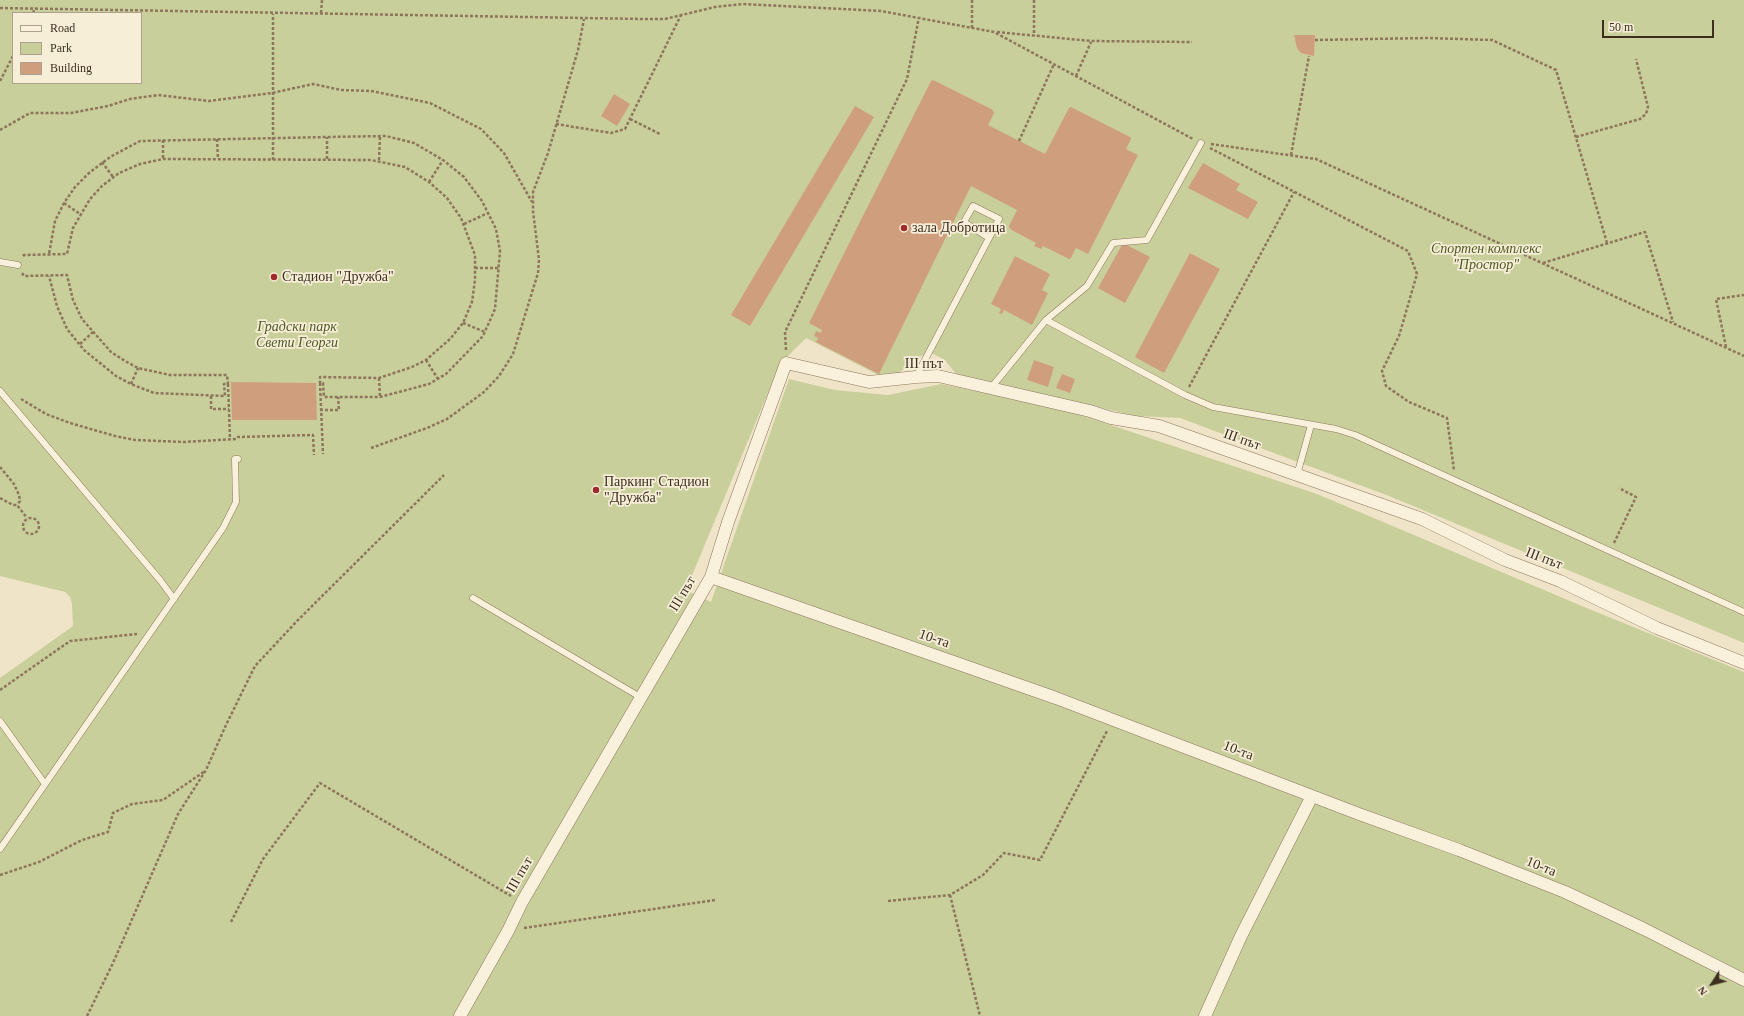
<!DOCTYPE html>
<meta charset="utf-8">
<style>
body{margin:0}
#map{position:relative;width:1744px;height:1016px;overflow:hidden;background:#f0e4c8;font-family:Georgia,serif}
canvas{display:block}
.legend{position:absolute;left:12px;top:12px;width:130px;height:72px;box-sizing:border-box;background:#f7eed8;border:1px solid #ada18e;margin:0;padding:5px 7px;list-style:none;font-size:12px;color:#3d2e20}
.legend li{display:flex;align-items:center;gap:8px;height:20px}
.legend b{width:20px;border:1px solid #ada18e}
.north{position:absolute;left:1692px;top:964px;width:40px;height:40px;-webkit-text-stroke:3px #f7eed8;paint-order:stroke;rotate:234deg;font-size:11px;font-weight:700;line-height:16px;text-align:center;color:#3d2e20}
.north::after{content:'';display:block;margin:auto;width:14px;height:18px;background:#3d2e20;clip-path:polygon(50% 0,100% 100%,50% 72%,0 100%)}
.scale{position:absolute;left:1602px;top:20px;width:112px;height:18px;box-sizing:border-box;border:2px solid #3d2e20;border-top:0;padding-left:5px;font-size:12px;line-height:14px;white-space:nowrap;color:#3d2e20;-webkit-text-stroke:3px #f7eed8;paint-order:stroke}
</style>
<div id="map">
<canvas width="1744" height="1016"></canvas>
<ul class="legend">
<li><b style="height:5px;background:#faf1dc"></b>Road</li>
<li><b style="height:11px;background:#c9cf9b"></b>Park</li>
<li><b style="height:11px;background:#cf9f7d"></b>Building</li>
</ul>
<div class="north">N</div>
<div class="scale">50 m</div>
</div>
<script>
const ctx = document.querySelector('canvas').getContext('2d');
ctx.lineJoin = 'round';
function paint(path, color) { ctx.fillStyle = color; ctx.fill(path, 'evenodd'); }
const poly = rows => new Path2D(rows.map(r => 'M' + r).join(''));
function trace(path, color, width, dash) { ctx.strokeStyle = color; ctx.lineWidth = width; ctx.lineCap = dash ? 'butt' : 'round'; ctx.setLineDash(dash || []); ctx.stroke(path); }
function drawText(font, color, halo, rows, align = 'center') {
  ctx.font = font + ' Georgia,serif'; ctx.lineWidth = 3.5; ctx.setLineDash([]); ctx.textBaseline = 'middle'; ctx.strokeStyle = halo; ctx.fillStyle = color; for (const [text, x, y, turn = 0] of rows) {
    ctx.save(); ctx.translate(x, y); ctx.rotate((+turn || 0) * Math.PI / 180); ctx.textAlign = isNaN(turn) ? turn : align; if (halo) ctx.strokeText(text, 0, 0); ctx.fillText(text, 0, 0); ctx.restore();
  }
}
paint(poly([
 [0,0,1744,0,1744,643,1389,496,1180,418,1136,416,956,374,945,360,931,353,921,356,896,375,878,375,806,338,780,364,686,590,711,602,789,379,835,390,888,395,941,384,1033,403,1078,414,1317,494,1589,609,1744,672,1744,1016,0,1016,0,678,73,626,72,604,70,597,65,592,0,576],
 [13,13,141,13,141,83,13,83]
]), '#c9cf9b');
paint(poly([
 [1294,35,1315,35,1314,56,1301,53,1297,48],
 [933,80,993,110,994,113,988,125,1045,154,1069,108,1071,107,1130,137,1131,139,1126,149,1138,155,1088,254,1076,248,1071,258,1069,259,1043,246,1041,249,1034,246,1036,243,1010,229,1009,226,1017,210,971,186,879,374,816,342,818,338,814,336,816,331,821,333,822,330,809,323,931,81],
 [614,94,630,104,617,126,601,116],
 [855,106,874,117,750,326,731,315],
 [1203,163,1240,184,1236,190,1258,202,1248,219,1188,188],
 [1123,243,1150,257,1125,303,1098,288],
 [1190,253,1220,269,1164,373,1135,357],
 [1015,256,1050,274,1042,290,1048,293,1032,325,1004,310,1002,314,999,313,1001,309,991,304],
 [1034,360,1054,367,1048,387,1027,380],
 [1062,374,1075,379,1070,393,1056,388],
 [231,382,316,383,317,420,232,420]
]), '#cf9f7d');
const service = poly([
 [0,262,18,265],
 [1046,320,1185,395,1213,407,1336,429,1355,435,1744,612],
 [916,377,999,219,973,206,964,222,989,238],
 [991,388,1046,320,1087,286,1113,243,1147,240,1201,143],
 [0,391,160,580,174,599],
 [1297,475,1311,425],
 [473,598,640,697],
 [0,721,45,784],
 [0,849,223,528,236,502,235,459,238,459]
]);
const minor = poly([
 [711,577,1056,698,1359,814,1459,850,1565,892,1644,929,1744,980],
 [460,1016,508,931,522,902,711,577,728,522,786,363,869,382,916,377,938,376,1090,411,1111,418,1159,426,1422,519,1505,560,1560,581,1657,628,1744,663],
 [1205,1016,1241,936,1312,796]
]);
trace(service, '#8d765c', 7);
trace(minor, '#8d765c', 13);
trace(poly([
 [1034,0,1034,36],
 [0,8,643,19,665,19,715,7,743,4,881,11,994,32,1193,139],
 [33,13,35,8],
 [321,13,322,0],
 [972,28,972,0],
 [997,32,1091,41,1192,42],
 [1315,40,1427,38,1492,40,1556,70,1607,243],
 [1076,76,1091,42],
 [0,81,13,56],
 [630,119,660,134],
 [556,124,611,133,625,129,681,15],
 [0,130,30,113,71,113,108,106,130,99,158,95,209,101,272,93,313,84,341,90,371,91,430,103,481,129,504,153,532,202],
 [1576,137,1640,119,1646,114,1648,107,1636,59],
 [217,139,218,159],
 [163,140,163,159],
 [1019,141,1054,64],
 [1211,144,1316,159,1744,356],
 [1210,148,1408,251,1417,274,1399,336,1382,371,1386,386,1409,402,1447,418,1454,470],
 [1291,155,1309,56],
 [327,159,327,137],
 [273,160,273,14],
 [379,160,380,136],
 [102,162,113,177],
 [429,182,443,160],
 [64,203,80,214],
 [464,224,488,213],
 [23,256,24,255,67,254,73,228,90,199,102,186,119,173,140,164,163,159,371,160,405,167,429,182,447,198,461,218,475,255,475,280,472,302,463,323,450,339,426,360,412,367,379,378,320,377,320,383,323,383,324,397,380,397,429,384,446,374,483,336,495,309,500,251,496,229,482,201,464,177,443,160,414,143,386,136,327,137,140,141,110,157,89,173,75,187,64,203,55,221,49,254],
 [1543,263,1645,232,1673,322],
 [475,268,499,268],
 [22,273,24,276,67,275,73,300,82,319,111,352,125,361,138,368,170,375,227,375,228,384,224,384,225,396,154,393,131,384,116,376,84,350,67,329,57,306,49,276],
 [463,323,485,332],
 [80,344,93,332],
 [1726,347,1716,299,1744,295],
 [786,350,785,332,907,79,919,17],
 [426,360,438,379],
 [379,378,380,397],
 [320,383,323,454],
 [131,384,138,368],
 [228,384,230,439],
 [1189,387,1294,192],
 [211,396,211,409,229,409],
 [21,399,46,414,70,423,115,436,135,440,184,442,236,439,238,437,313,435,314,455],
 [320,410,339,410,338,397],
 [371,448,427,428,447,419,484,392,499,376,513,354,538,273,539,260,533,211,533,192,548,153,578,50,584,19],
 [0,467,14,484,19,495,20,501,17,505],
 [0,498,13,505,17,505,27,518],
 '23 526a8 8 0 1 1 16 0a8 8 0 1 1-16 0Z',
 [1614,543,1636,497,1619,488],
 [0,690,70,641,137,634],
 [0,875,39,862,82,840,108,832,113,813,132,804,163,800,205,771],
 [950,895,980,1016],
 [888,901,950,895,983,875,1004,853,1040,860,1107,731],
 [231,922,263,859,320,783,511,896],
 [524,928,715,900],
 [87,1016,113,963,178,814,206,770,226,725,255,666,298,620,444,475]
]), '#8d765c', 2.5, [3, 2]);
trace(service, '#faf1dc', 6);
trace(minor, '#faf1dc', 12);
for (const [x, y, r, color] of [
 [904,228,4,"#9e2a2b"],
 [274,277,4,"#9e2a2b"],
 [596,490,4,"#9e2a2b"]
]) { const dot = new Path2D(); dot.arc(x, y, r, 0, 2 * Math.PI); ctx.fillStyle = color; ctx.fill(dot); trace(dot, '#f7eed8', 1.5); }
drawText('14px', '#3d2e20', '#f7eed8', [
 ["зала Добротица",912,228],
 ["Стадион \"Дружба\"",282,277],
 ["Паркинг Стадион",604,482],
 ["\"Дружба\"",604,498]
], 'left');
drawText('italic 14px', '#4d5a26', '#f7eed8', [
 ["Спортен комплекс",1486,249],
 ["\"Простор\"",1486,265],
 ["Градски парк",297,327],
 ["Свети Георги",297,343]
]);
drawText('14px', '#3d2e20', '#f7eed8', [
 ["ІІІ път",924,364],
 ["ІІІ път",1242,440,20],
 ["ІІІ път",1544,559,21],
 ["ІІІ път",683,594,-59],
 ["10-та",934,639,19],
 ["10-та",1238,751,21],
 ["10-та",1541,867,22],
 ["ІІІ път",520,875,-60]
]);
</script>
